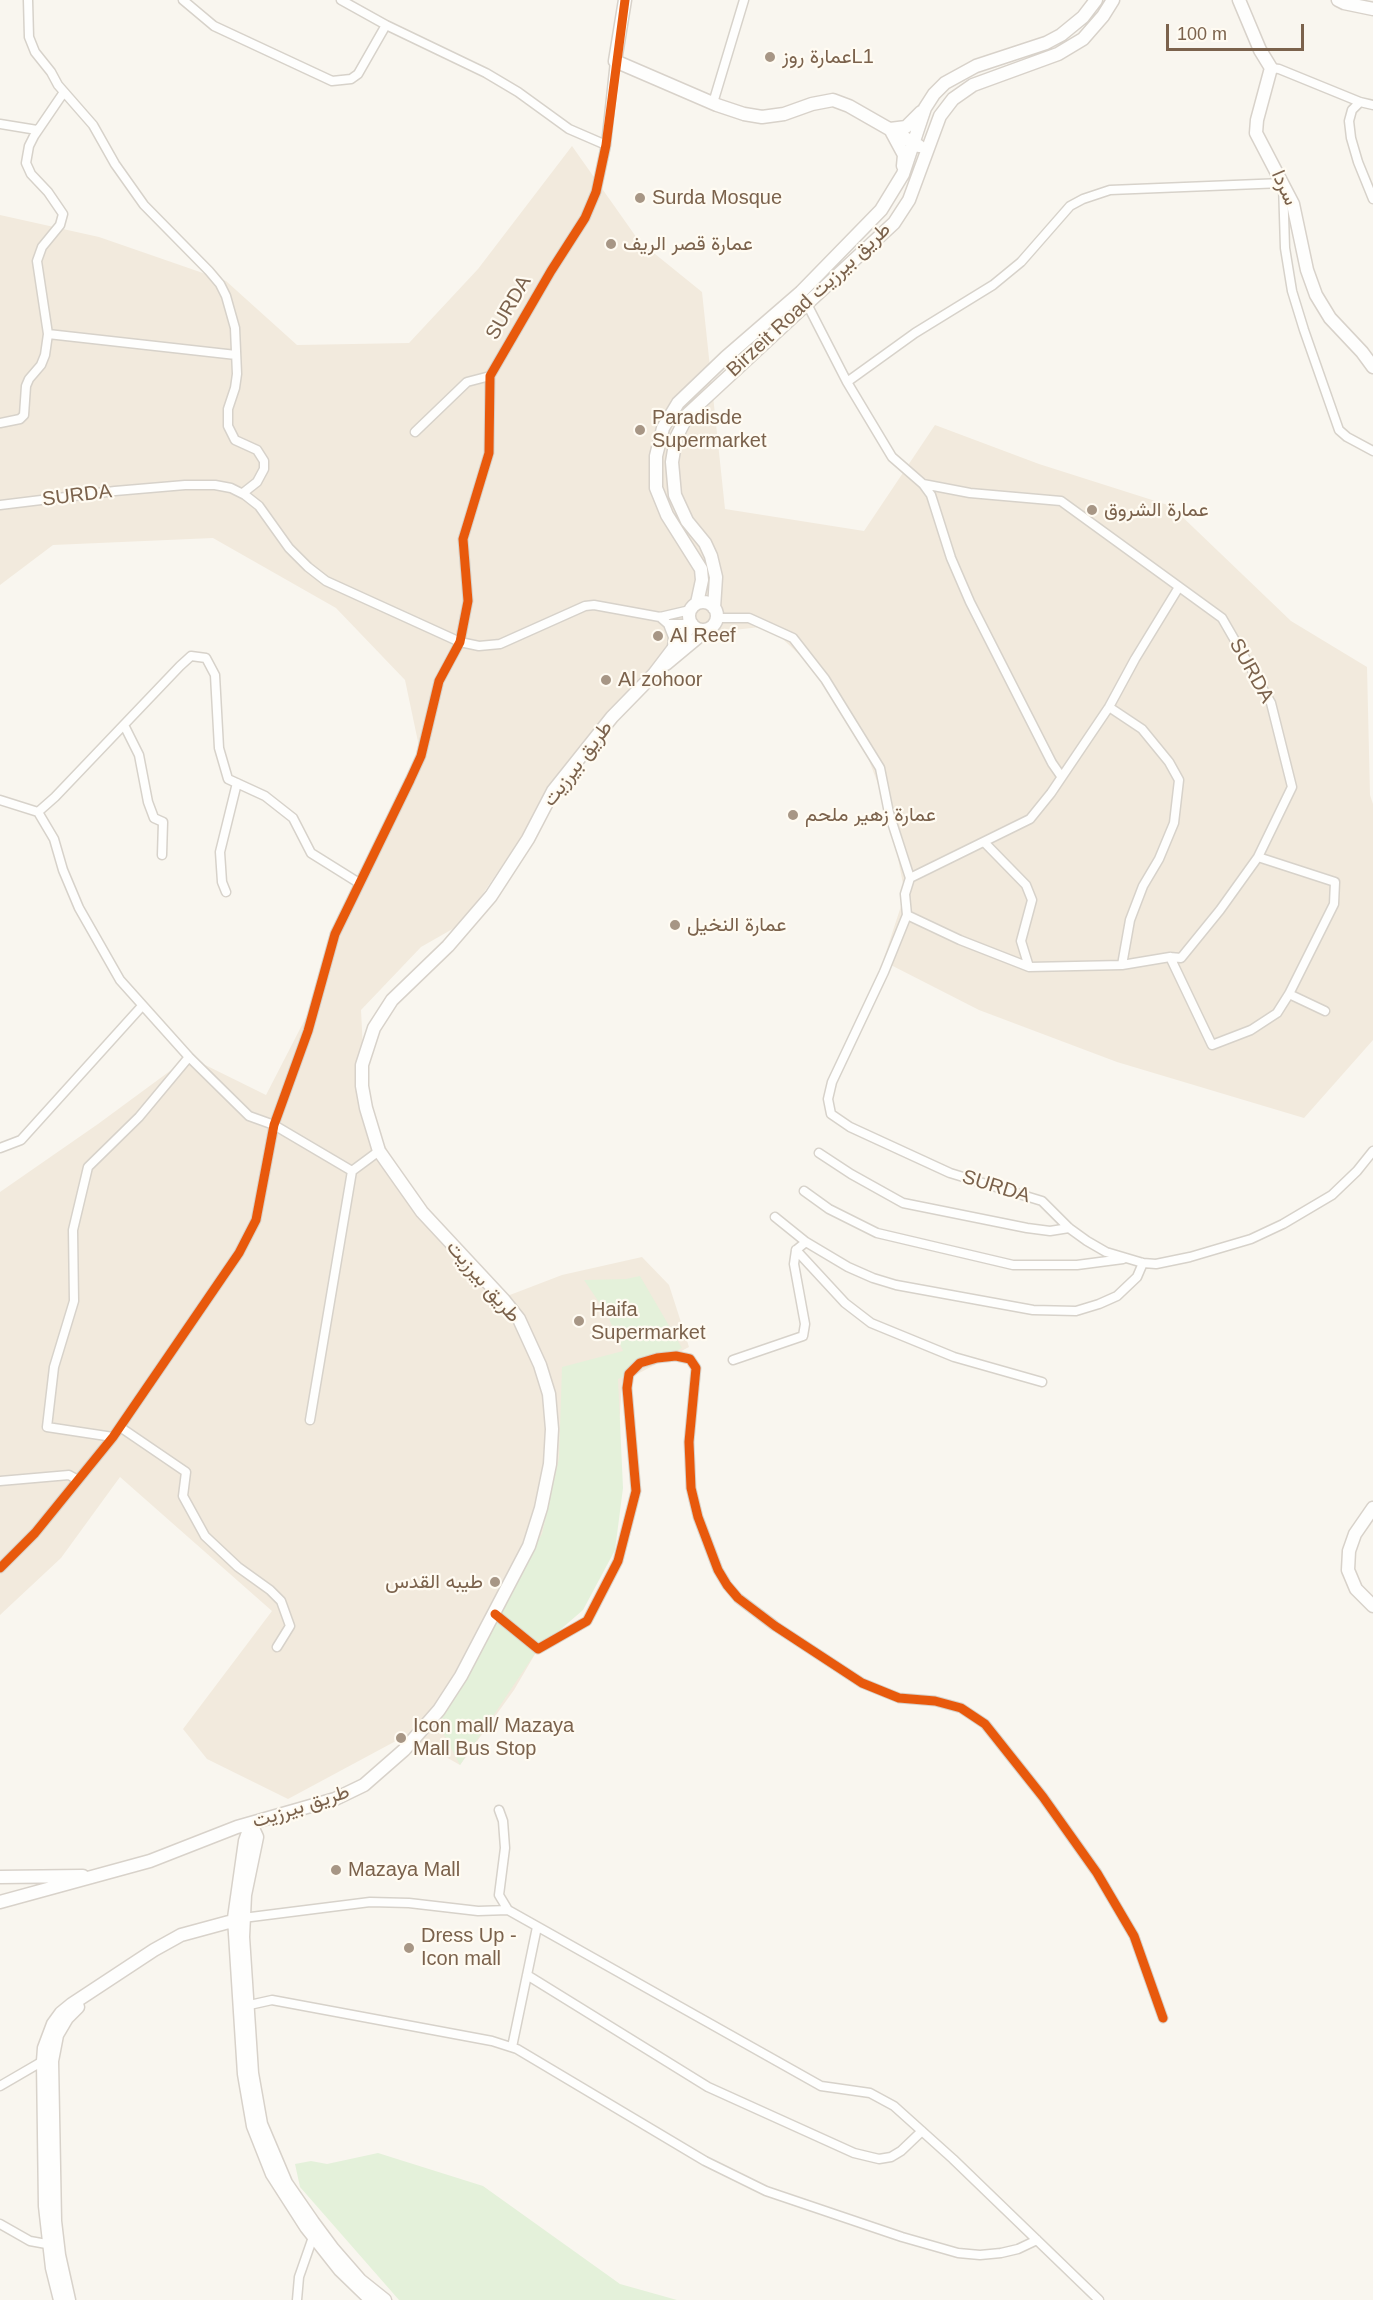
<!DOCTYPE html>
<meta charset="utf-8">
<style>
body{margin:0}
#map{position:relative;width:1373px;height:2300px;overflow:hidden;background:#f9f6ef;font-family:Helvetica,sans-serif}
canvas{display:block}
.scale{position:absolute;left:1166px;top:24px;width:138px;height:27px;box-sizing:border-box;border:3px solid #7b624c;border-top:0;padding-left:8px;font-size:18px;line-height:21px;white-space:nowrap;color:#7b624c;-webkit-text-stroke:4px #fffbf2;paint-order:stroke}
</style>
<div id="map">
<canvas width="1373" height="2300"></canvas>
<div class="scale">100 m</div>
</div>
<script>
const ctx = document.querySelector('canvas').getContext('2d');
ctx.lineJoin = 'round';
function paint(path, color) { ctx.fillStyle = color; ctx.fill(path, 'evenodd'); }
const poly = rows => new Path2D(rows.map(r => 'M' + r).join(''));
function trace(path, color, width, dash) { ctx.strokeStyle = color; ctx.lineWidth = width; ctx.lineCap = dash ? 'butt' : 'round'; ctx.setLineDash(dash || []); ctx.stroke(path); }
function drawText(font, color, halo, rows, align = 'center') {
  ctx.font = font + ' Helvetica,Vazirmatn,sans-serif'; ctx.lineWidth = 4.5; ctx.setLineDash([]); ctx.textBaseline = 'middle'; ctx.strokeStyle = halo; ctx.fillStyle = color; for (const [text, x, y, turn = 0] of rows) {
    ctx.save(); ctx.translate(x, y); ctx.rotate((+turn || 0) * Math.PI / 180); ctx.textAlign = isNaN(turn) ? turn : align; if (halo) ctx.strokeText(text, 0, 0); ctx.fillText(text, 0, 0); ctx.restore();
  }
}
paint(poly([
 [572,146,639,241,702,292,725,509,864,531,935,425,1039,464,1171,506,1291,621,1367,667,1370,795,1373,804,1373,1040,1304,1118,1117,1062,979,1010,883,961,905,894,889,813,859,734,825,679,769,626,681,636,553,791,463,923,421,947,361,1010,366,1108,414,1202,502,1298,562,1275,642,1257,669,1285,689,1347,622,1382,615,1490,538,1649,514,1690,460,1765,407,1735,288,1799,207,1759,183,1729,272,1611,120,1477,61,1558,0,1615,0,1192,98,1124,189,1057,266,1095,319,992,335,934,421,756,405,680,336,608,213,538,53,545,0,585,0,215,99,237,226,281,297,345,409,343,478,269]
]), '#f2eadd');
paint(poly([
 [640,1276,682,1348,618,1379,623,1488,615,1550,583,1610,538,1649,460,1765,434,1716,542,1534,559,1458,562,1367,623,1351,607,1314,584,1280,626,1279],
 [378,2153,483,2186,620,2284,677,2300,399,2300,300,2187,295,2164,311,2161,327,2164]
]), '#e4f1da');
const street = poly([
 [28,0,29,37,35,52,51,72,58,85,93,125,115,164,144,205,209,271,220,284,226,296,235,328,237,374,235,388,228,409,228,426,235,440,257,450,264,461,264,469,257,482,243,493],
 [183,0,214,26,332,81,351,79,358,74,386,25],
 [341,0,386,25,486,73,518,92,569,129,606,145],
 [1271,68,1279,69,1360,102,1373,105],
 [1360,102,1352,110,1349,121,1351,138,1358,162,1373,199],
 [713,103,744,0],
 [0,124,37,130],
 [807,304,847,382,892,457,923,484,970,493,1061,501,1222,618,1271,703,1292,787,1258,857,1220,910,1181,958,1170,957,1122,965,1029,967,960,940,907,915],
 [48,334,236,355],
 [847,382,915,333,993,285,1021,262,1070,206,1083,199,1110,190,1283,183,1285,248,1292,291,1304,330,1339,430,1347,437,1373,451],
 [0,423,20,419,24,415,26,386,29,379,41,365,45,355,48,334,37,261,42,247,60,225,63,214,48,192,31,174,26,163,29,146,34,136,64,92],
 [415,432,467,382,490,376],
 [923,484,931,495,951,558,970,602,1052,763,1061,776],
 [0,505,115,491,185,485,215,485,231,488,245,495,259,506,289,548,308,567,326,581,460,642,479,646,500,644,585,606,594,605,660,617,690,610],
 [660,617,668,624,692,624],
 [717,618,749,618,793,638,825,679,880,768,889,813,910,878,905,894,907,915,884,972,832,1082,828,1099,831,1114,850,1127,950,1173,1042,1201,1069,1228,1087,1241,1106,1252,1143,1263,1156,1264,1190,1257,1251,1239,1283,1224,1332,1195,1357,1171,1373,1151],
 [668,624,673,637,672,648],
 [1109,707,1142,729,1169,762,1179,780,1174,823,1159,859,1143,886,1130,920,1122,965],
 [124,725,139,755,148,802,154,818,163,822,162,855],
 [0,800,38,812,54,839,63,870,79,908,120,980,189,1057,249,1116,274,1125,352,1171,379,1151],
 [38,812,55,797,180,666,191,656,206,658,215,675,219,748,228,779,265,796,293,818,311,853,359,883],
 [984,842,1026,885,1032,900,1021,941,1029,967],
 [910,878,1030,819,1051,793,1109,707,1135,659,1179,587],
 [226,892,222,882,220,852,237,783],
 [1170,957,1212,1045,1251,1030,1277,1013,1289,994,1334,904,1335,882,1258,857],
 [1289,994,1325,1011],
 [0,1148,21,1140,142,1006],
 [819,1153,851,1174,903,1203,1027,1228,1050,1231,1069,1228],
 [804,1191,829,1209,877,1233,1013,1265,1077,1265,1123,1259],
 [775,1217,806,1242,848,1267,873,1278,896,1285,1033,1310,1076,1311,1099,1304,1117,1296,1137,1277,1143,1263],
 [806,1242,796,1250,845,1303,871,1323,954,1357,1042,1382],
 [733,1360,803,1336,805,1324,794,1264,796,1250],
 [310,1420,352,1171],
 [120,1427,186,1472,183,1496,205,1536,238,1567,270,1590,281,1601,290,1626,277,1647],
 [113,1437,47,1427,54,1367,74,1301,73,1230,88,1167,139,1117,189,1057],
 [0,1481,69,1475,78,1480],
 [0,1568,35,1533,113,1437,239,1253,256,1220,274,1125,308,1031,335,934,410,780,421,756,439,681,460,642,468,601,463,539,489,453,490,376,551,271,585,218,596,192,606,145,615,61],
 [495,1614,538,1649,587,1621,618,1561,636,1491,627,1388,629,1374,640,1363,657,1358,676,1356,690,1359,696,1368,689,1442,691,1488,698,1517,718,1570,727,1585,738,1598,775,1626,862,1683,899,1698,935,1701,961,1708,985,1724,1043,1797,1097,1873,1134,1936,1163,2018],
 [499,1810,503,1821,505,1848,499,1895,508,1910,821,2086,870,2093,894,2106,953,2159,1099,2300],
 [243,1918,370,1902,409,1903,478,1911,508,1910],
 [527,1975,708,2087,854,2153,879,2159,891,2157,901,2151,922,2131],
 [245,2006,272,2000,492,2041,517,2049,705,2161,766,2191,902,2237,958,2253,980,2255,1001,2253,1018,2249,1037,2240],
 [512,2047,537,1927],
 [0,2086,43,2061],
 [0,2224,30,2241,52,2245],
 [297,2300,299,2277,313,2237]
]);
const secondary = poly([
 [625,0,615,61,717,105,744,114,762,117,784,114,812,104,833,100,849,106,919,146],
 [1239,0,1260,50,1271,68,1257,120,1256,133,1293,204,1307,270,1316,295,1330,318,1362,352,1373,367],
 [1338,0,1344,3,1373,9],
 [903,166,904,155,890,129,906,127,921,112],
 '689 616a14 14 0 1 1 28 0a14 14 0 1 1-28 0Z',
 [697,603,702,580,701,569,667,515,656,488,656,456,663,428,678,403,726,357,801,292,881,210,903,174,925,108,934,94,945,83,976,66,1046,43,1061,35,1083,17,1096,0],
 [714,608,716,577,711,556,705,543,687,521,675,495,672,462,676,438,688,414,894,223,909,200,940,116,953,99,973,85,1058,54,1083,39,1103,16,1113,0],
 [666,664,708,629],
 [1373,1508,1355,1534,1349,1551,1348,1570,1356,1589,1373,1606],
 [251,1824,257,1837,245,1895,243,1937,252,2073,261,2124,286,2183,313,2222,333,2249,360,2280,385,2300],
 [251,1824,245,1841,234,1918,244,2074,253,2126,272,2174,306,2227,340,2270,371,2300],
 [0,1877,83,1876],
 [0,1902,150,1861,237,1827,335,1799,364,1785,404,1750,439,1710,461,1676,529,1546,541,1508,550,1464,552,1429,549,1394,540,1365,519,1319,503,1299,422,1212,379,1151,366,1108,362,1086,362,1065,374,1028,392,1000,448,946,491,896,528,839,553,791,612,717,654,674,692,624],
 [60,2300,52,2268,45,2206,43,2061,44,2048,53,2024,61,2013,72,2004,154,1950,181,1935,240,1919],
 [69,2300,59,2255,55,2221,52,2061,57,2035,67,2018,78,2007]
]);
trace(street, '#d7d2ca', 11);
trace(secondary, '#d8d2ca', 15);
trace(street, '#fefefd', 8);
trace(secondary, '#fefefd', 12);
trace(poly([
 [0,1568,35,1533,113,1437,239,1253,256,1220,274,1125,308,1031,335,934,410,780,421,756,439,681,460,642,468,601,463,539,489,453,490,376,551,271,585,218,596,192,606,145,625,0],
 [495,1614,538,1649,587,1621,618,1561,636,1491,627,1388,629,1374,640,1363,657,1358,676,1356,690,1359,696,1368,689,1442,691,1488,698,1517,718,1570,727,1585,738,1598,775,1626,862,1683,899,1698,935,1701,961,1708,985,1724,1043,1797,1097,1873,1134,1936,1163,2018]
]), '#e8590c', 9);
for (const [x, y, r, color] of [
 [770,57,6,"#a79685"],
 [640,198,6,"#a79685"],
 [611,244,6,"#a79685"],
 [640,430,6,"#a79685"],
 [1092,510,6,"#a79685"],
 [658,636,6,"#a79685"],
 [606,680,6,"#a79685"],
 [793,815,6,"#a79685"],
 [675,925,6,"#a79685"],
 [579,1321,6,"#a79685"],
 [495,1582,6,"#a79685"],
 [401,1738,6,"#a79685"],
 [336,1870,6,"#a79685"],
 [409,1948,6,"#a79685"]
]) { const dot = new Path2D(); dot.arc(x, y, r, 0, 2 * Math.PI); ctx.fillStyle = color; ctx.fill(dot); trace(dot, '#fffbf2', 2); }
drawText('20px', '#7b624c', '#fffbf2', [
 ["عمارة روزL1",782,57],
 ["Surda Mosque",652,198],
 ["عمارة قصر الريف",623,244],
 ["Paradisde",652,418],
 ["Supermarket",652,441],
 ["عمارة الشروق",1104,510],
 ["Al Reef",670,636],
 ["Al zohoor",618,680],
 ["عمارة زهير ملحم",805,815],
 ["عمارة النخيل",687,925],
 ["Haifa",591,1310],
 ["Supermarket",591,1333],
 ["طيبه القدس",483,1582,"right"],
 ["Icon mall/ Mazaya",413,1726],
 ["Mall Bus Stop",413,1749],
 ["Mazaya Mall",348,1870],
 ["Dress Up -",421,1936],
 ["Icon mall",421,1959]
], 'left');
drawText('20px', '#7b624c', '#fffbf2', [
 ["سردا",1284,188,66],
 ["Birzeit Road طريق بيرزيت",809,300,-43],
 ["SURDA",509,308,-60],
 ["SURDA",77,496,-7],
 ["SURDA",1251,671,61],
 ["طريق بيرزيت",578,764,-53],
 ["SURDA",996,1187,17],
 ["طريق بيرزيت",483,1282,49],
 ["طريق بيرزيت",301,1807,-18]
]);
</script>
